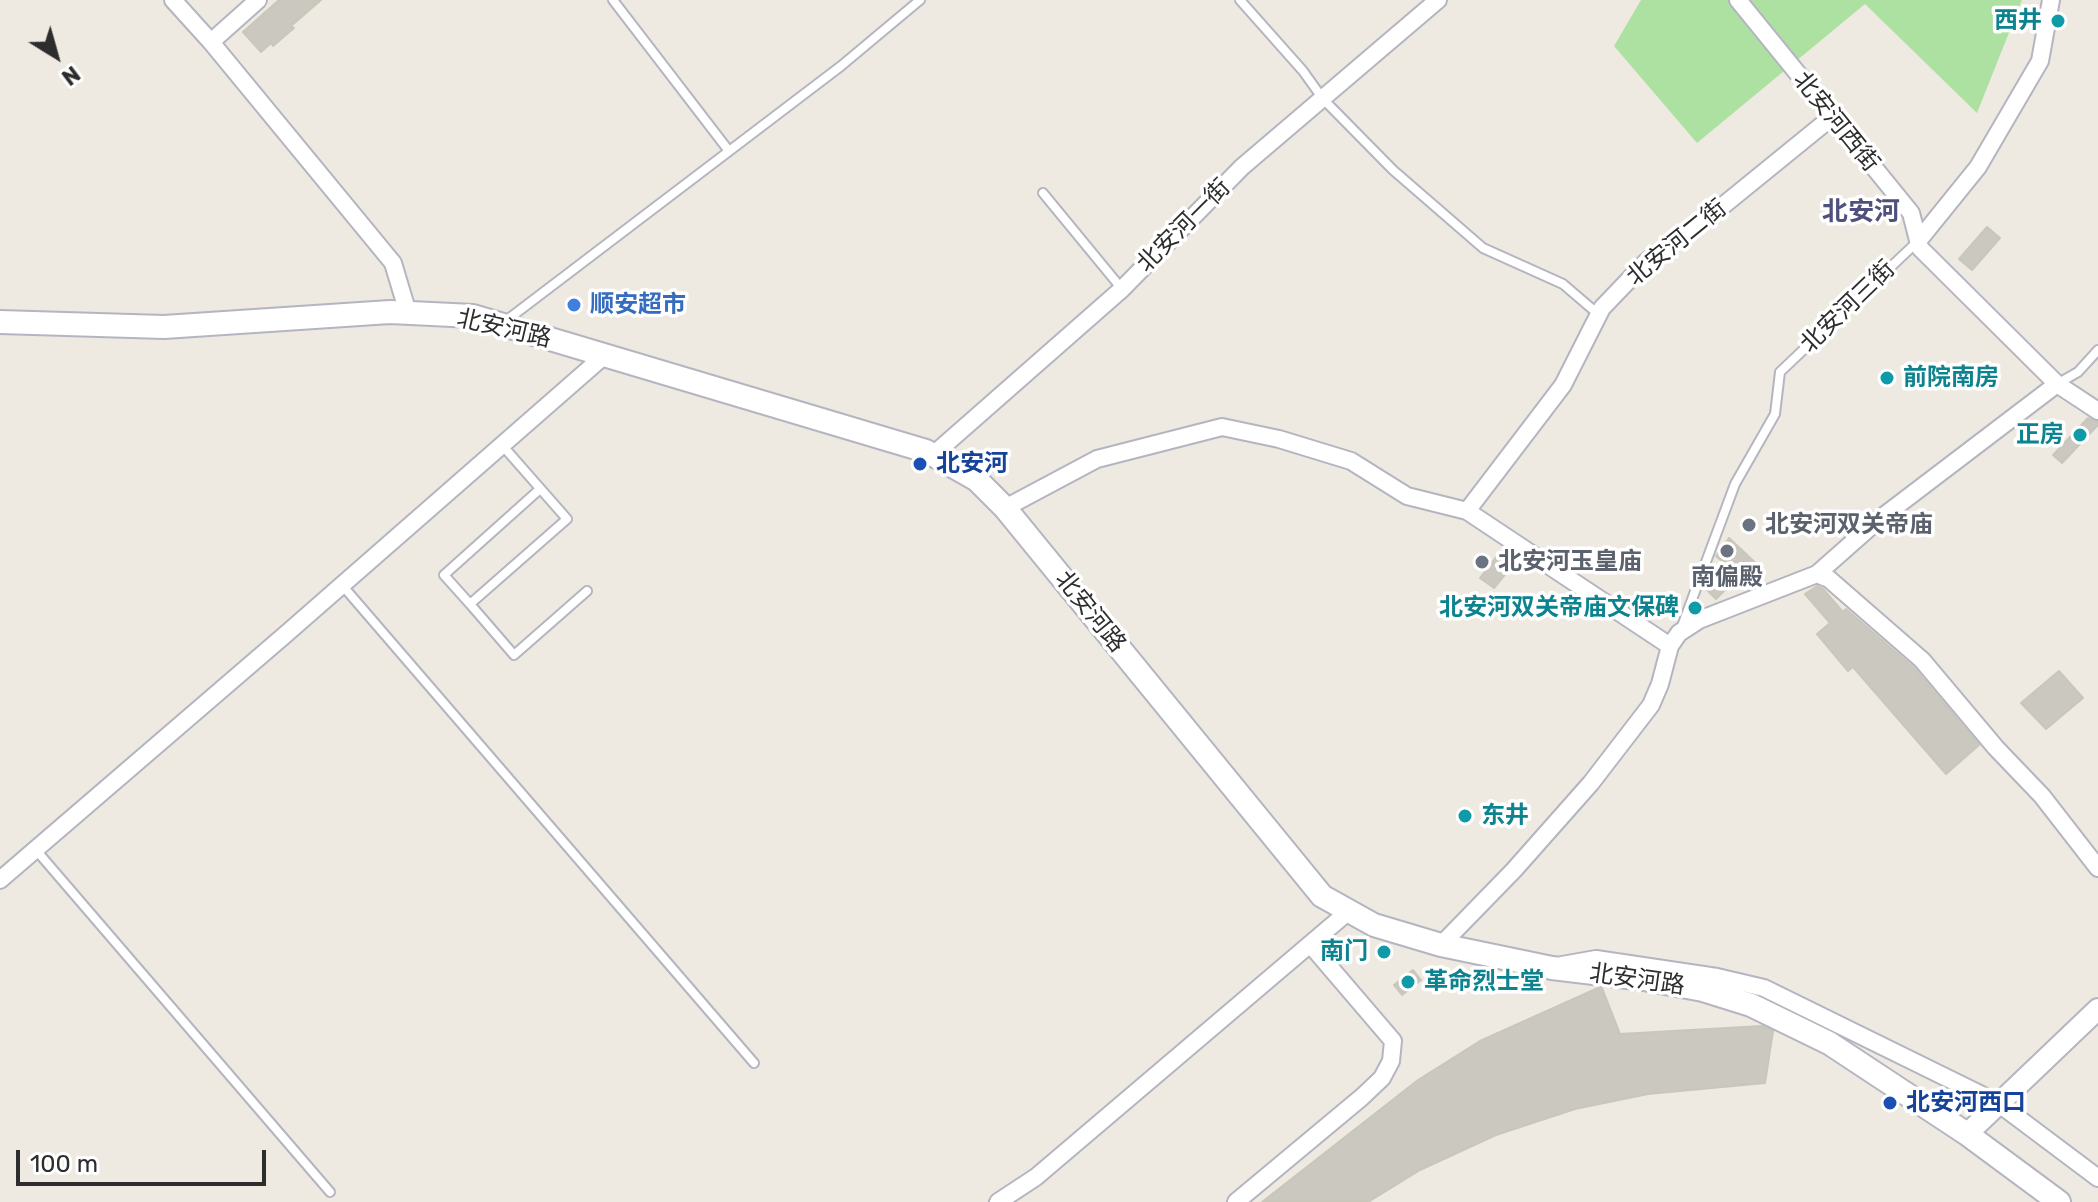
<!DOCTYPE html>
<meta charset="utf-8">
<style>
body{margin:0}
#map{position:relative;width:2098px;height:1202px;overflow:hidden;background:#eeeae1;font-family:Rubik,sans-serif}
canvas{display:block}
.north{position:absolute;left:16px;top:16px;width:80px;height:80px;-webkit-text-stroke:6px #fff;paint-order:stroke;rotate:143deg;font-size:22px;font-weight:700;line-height:32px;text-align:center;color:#2d2d2d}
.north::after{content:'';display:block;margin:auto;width:28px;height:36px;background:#2d2d2d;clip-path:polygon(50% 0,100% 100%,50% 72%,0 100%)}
.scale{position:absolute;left:16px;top:1150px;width:250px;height:36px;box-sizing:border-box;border:4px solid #2d2d2d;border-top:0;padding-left:10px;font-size:24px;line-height:28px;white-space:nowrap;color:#2d2d2d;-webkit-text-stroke:6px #fff;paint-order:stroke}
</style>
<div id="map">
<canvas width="2098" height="1202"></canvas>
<div class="north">N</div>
<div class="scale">100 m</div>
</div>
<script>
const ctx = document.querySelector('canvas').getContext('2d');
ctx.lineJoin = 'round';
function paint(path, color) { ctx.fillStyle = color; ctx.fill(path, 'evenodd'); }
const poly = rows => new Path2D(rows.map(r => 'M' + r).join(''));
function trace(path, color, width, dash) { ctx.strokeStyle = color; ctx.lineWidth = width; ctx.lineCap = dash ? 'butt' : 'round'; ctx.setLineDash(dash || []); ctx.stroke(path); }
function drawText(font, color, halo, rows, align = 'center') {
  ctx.font = font + ' Rubik,"Noto Sans SC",sans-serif'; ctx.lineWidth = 7; ctx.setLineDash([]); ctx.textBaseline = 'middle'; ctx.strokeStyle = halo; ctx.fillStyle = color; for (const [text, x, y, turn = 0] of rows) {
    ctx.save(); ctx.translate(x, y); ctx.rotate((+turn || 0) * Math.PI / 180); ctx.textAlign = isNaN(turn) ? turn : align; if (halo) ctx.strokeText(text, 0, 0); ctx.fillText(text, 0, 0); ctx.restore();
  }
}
paint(poly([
 [1641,0,2022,0,1977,113,1865,4,1697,143,1614,46]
]), '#ade1a1');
const building = poly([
 [279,0,321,0,291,26,294,28,273,46,271,43,261,52,243,32,279,0],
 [1987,227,2000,238,1972,270,1959,259,1987,227],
 [2088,418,2098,422,2098,425,2062,463,2053,455,2088,418],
 [1729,538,1763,570,1746,587,1737,578,1716,599,1704,587,1725,564,1716,556,1729,538],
 [1497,556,1511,567,1494,588,1480,578,1497,556],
 [1817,586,1823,589,1843,612,1846,609,1914,668,1979,745,1946,774,1853,667,1848,671,1817,634,1830,623,1805,594,1817,586],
 [2059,671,2083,698,2046,729,2021,703,2059,671],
 [1413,970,1421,980,1402,995,1394,985,1413,970],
 [1598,988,1602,988,1620,1034,1762,1026,1773,1031,1765,1083,1648,1094,1575,1109,1496,1135,1420,1170,1368,1202,1262,1202,1418,1080,1480,1041,1598,988]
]);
paint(building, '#cac8bf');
trace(building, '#c9c6ba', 2);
const service = poly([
 [613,0,729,151],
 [1240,0,1303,71,1323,99,1393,170,1483,248,1563,284,1598,314],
 [1043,193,1122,289],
 [503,323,841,66,920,0],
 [2057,384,2078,372,2098,350],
 [502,445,567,519,470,604,514,655,587,591],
 [342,585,754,1063],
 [470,604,444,575,540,489],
 [1681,629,1735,484,1775,414,1780,372,1917,242],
 [36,850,330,1192]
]);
const minor = poly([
 [173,0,211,42],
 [258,0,211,42,393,263,408,313],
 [1738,0,1911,213,1920,248,2057,384,2098,411],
 [1919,240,1978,167,2040,61,2051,0],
 [933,455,1122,289,1242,167,1438,0],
 [1005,508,1097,459,1222,427,1279,439,1351,461,1407,496,1467,511,1670,646,1660,684,1651,705,1591,783,1514,870,1441,945],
 [1467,511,1563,385,1602,308,1647,261,1725,204,1832,117],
 [1817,574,1829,579,1922,660,1996,748,2042,796,2098,868],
 [1670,646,1679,633,1699,620,1817,574,1877,521,2057,384],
 [0,880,286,634,605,355],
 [1562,965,1596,959,1717,977,1764,988,1998,1103,2098,1178],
 [998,1202,1036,1177,1349,911],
 [1236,1202,1362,1097,1382,1078,1391,1061,1393,1041,1310,944]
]);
const tertiary = poly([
 [1967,1134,2098,1009]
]);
const secondary = poly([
 [0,322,164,327,390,312,473,316,926,451,977,480,1005,508,1322,896,1374,925,1441,945,1552,968,1644,979,1703,990,1751,1005,1829,1043,1967,1134,2059,1202]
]);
trace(service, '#b4b5c0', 12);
trace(minor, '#b4b5c0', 20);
trace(tertiary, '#b4b5c0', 24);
trace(secondary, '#b4b5c0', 26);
trace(service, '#fff', 8);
trace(minor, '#fff', 16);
trace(tertiary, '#fff', 20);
trace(secondary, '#fff', 22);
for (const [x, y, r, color] of [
 [2058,21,8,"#0f9aa8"],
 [574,305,8,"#3f7fe0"],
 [1887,378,8,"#0f9aa8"],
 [2080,435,8,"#0f9aa8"],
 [920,464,8,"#1a4fb4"],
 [1749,525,8,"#6b7280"],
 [1727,551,8,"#6b7280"],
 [1482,562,8,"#6b7280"],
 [1695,608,8,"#0f9aa8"],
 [1465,816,8,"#0f9aa8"],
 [1384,952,8,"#0f9aa8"],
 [1408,982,8,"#0f9aa8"],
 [1890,1103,8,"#1a4fb4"]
]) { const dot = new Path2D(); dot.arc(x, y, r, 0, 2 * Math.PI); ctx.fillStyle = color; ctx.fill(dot); trace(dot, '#fff', 3); }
drawText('bold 24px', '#0d838f', '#fff', [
 ["西井",2042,21],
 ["前院南房",1903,378,"left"],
 ["正房",2064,435],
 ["北安河双关帝庙文保碑",1679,608],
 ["东井",1481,816,"left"],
 ["南门",1368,952],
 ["革命烈士堂",1424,982,"left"]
], 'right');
drawText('24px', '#2d2d2d', '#fff', [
 ["北安河西街",1836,122,51],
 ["北安河一街",1184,226,-45],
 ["北安河二街",1677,243,-39],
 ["北安河三街",1848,307,-44],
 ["北安河路",504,329,13],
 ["北安河路",1090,612,51],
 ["北安河路",1637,980,8]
]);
drawText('bold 24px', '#366cbe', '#fff', [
 ["顺安超市",590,305]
], 'left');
drawText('bold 24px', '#164399', '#fff', [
 ["北安河",936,464],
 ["北安河西口",1906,1103]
], 'left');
drawText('bold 24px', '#5b616d', '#fff', [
 ["北安河双关帝庙",1765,525],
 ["北安河玉皇庙",1498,562],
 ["南偏殿",1727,578,"center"]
], 'left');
drawText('bold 26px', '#4f517c', '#fff', [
 ["北安河",1861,212]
]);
</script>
